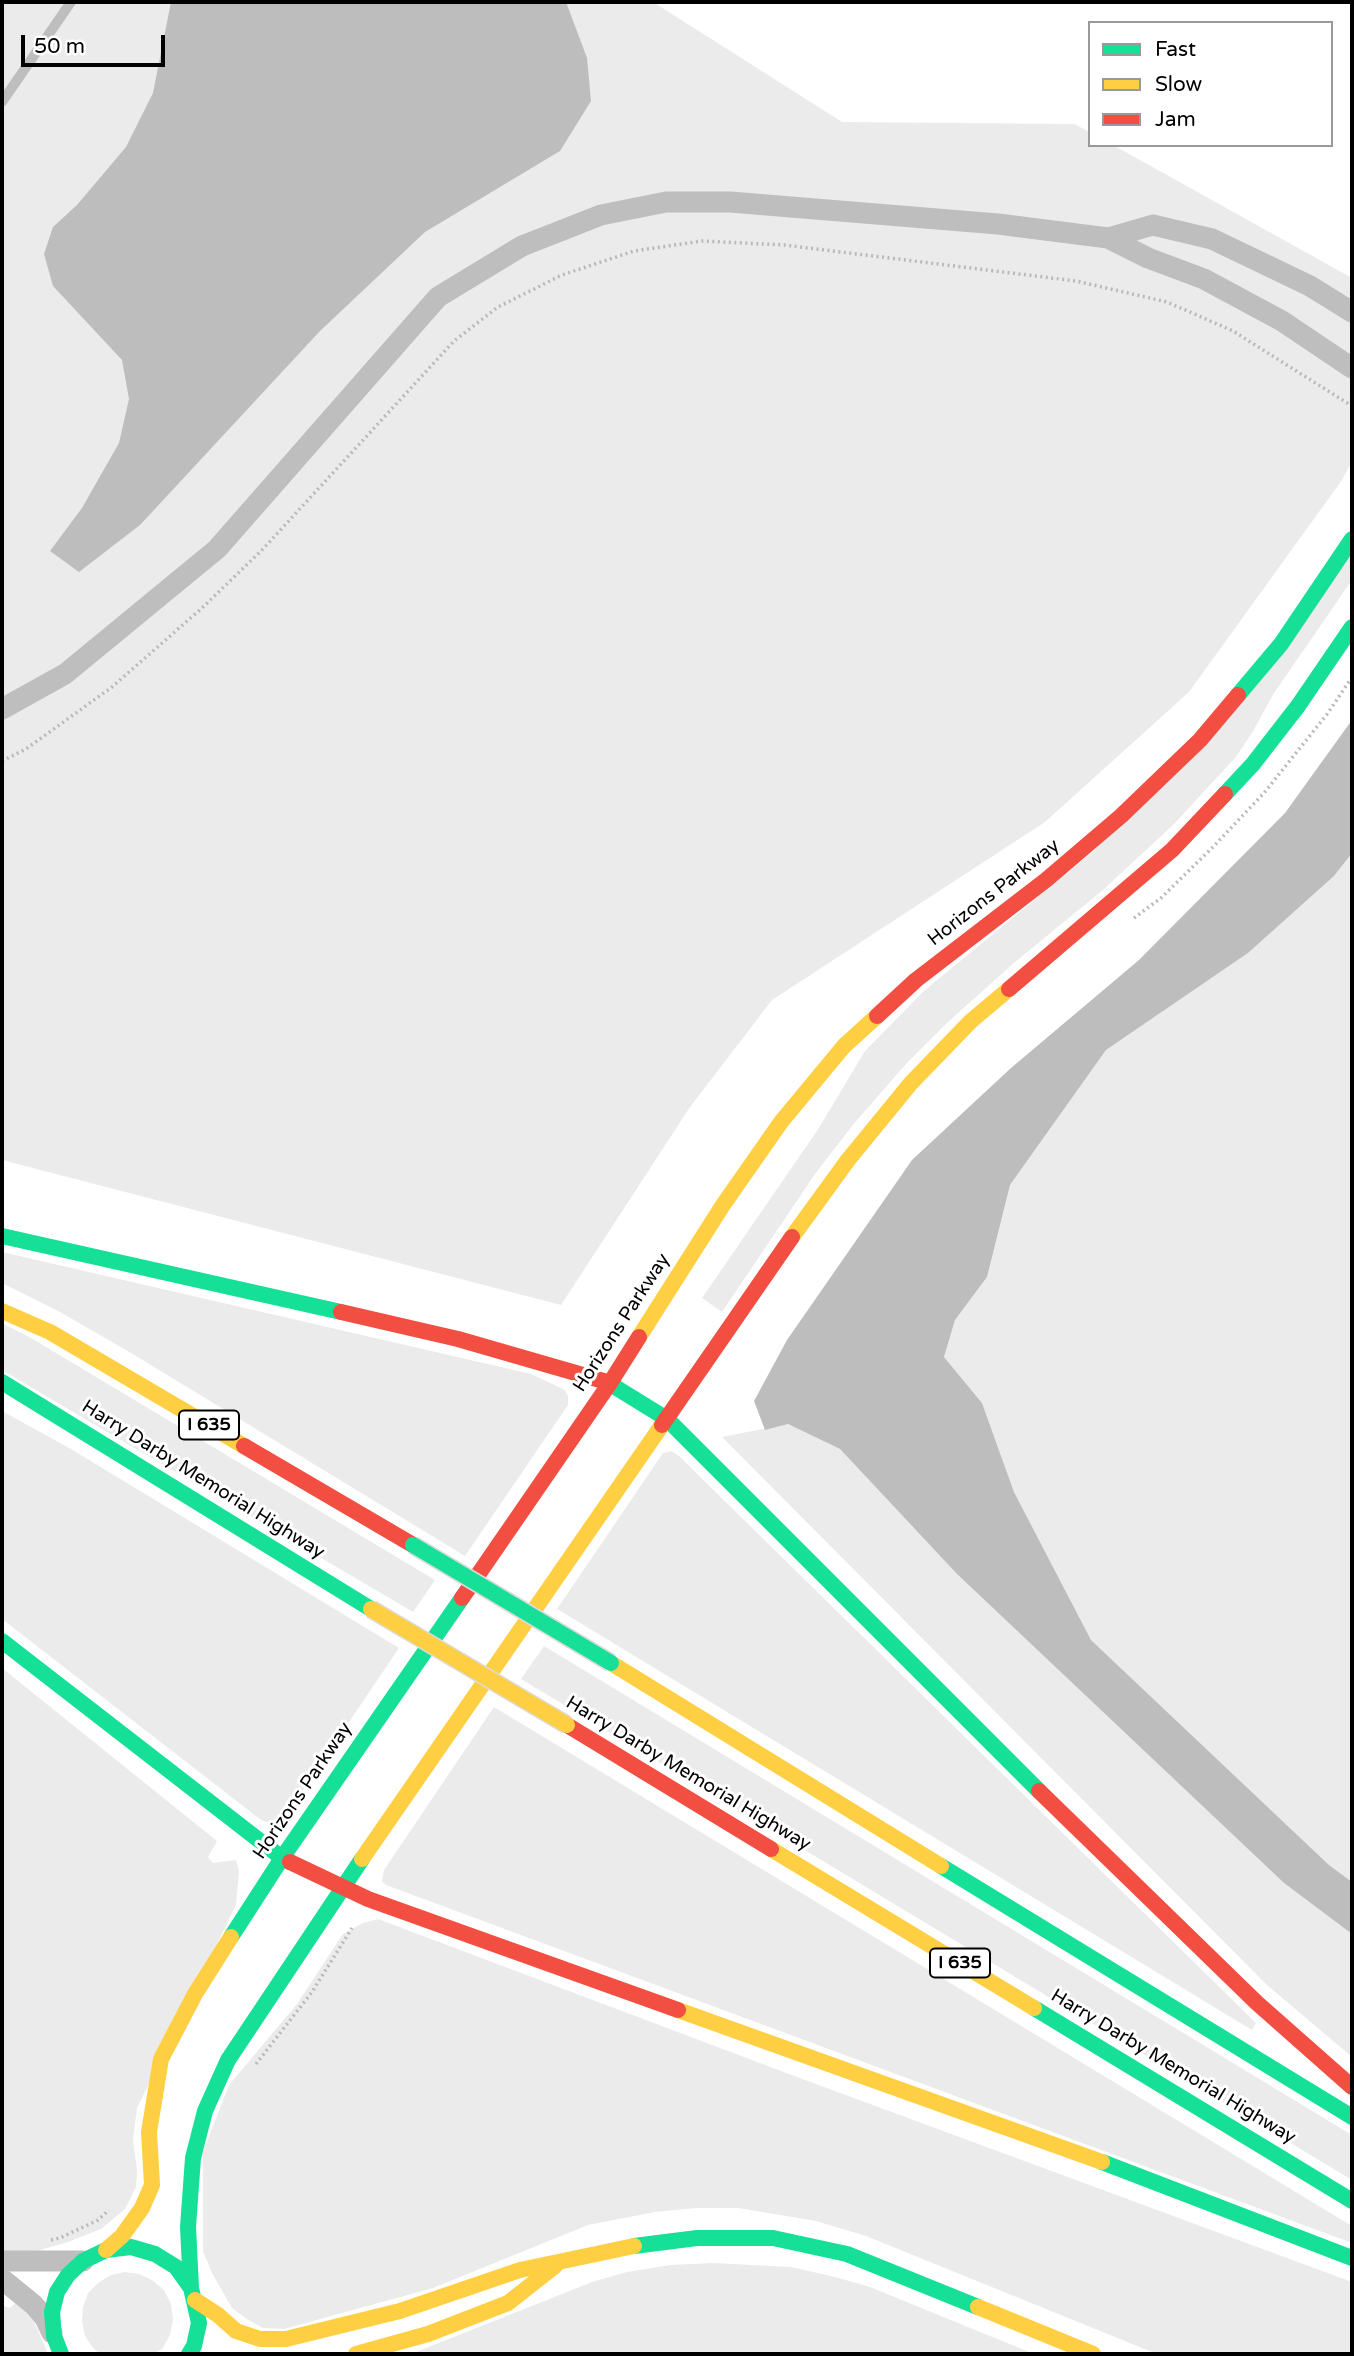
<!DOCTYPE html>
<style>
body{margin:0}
#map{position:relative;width:1354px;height:2356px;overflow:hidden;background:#fff;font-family:"Varela Round",sans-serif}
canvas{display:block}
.frame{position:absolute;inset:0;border:4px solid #000;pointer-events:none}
.legend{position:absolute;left:1088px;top:21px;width:245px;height:126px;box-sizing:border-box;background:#fff;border:2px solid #999;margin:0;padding:9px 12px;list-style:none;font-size:21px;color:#000}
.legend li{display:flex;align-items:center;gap:14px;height:35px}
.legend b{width:35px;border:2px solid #999}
.scale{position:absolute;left:21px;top:35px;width:144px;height:32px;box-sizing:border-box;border:4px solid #000;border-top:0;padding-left:9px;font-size:21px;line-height:24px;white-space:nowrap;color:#000;-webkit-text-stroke:5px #fff;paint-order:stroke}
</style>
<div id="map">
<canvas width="1354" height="2356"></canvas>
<div class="frame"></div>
<ul class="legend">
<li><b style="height:9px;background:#16e098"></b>Fast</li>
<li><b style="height:9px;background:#ffcf43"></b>Slow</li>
<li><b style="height:9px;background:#f24e42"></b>Jam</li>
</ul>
<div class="scale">50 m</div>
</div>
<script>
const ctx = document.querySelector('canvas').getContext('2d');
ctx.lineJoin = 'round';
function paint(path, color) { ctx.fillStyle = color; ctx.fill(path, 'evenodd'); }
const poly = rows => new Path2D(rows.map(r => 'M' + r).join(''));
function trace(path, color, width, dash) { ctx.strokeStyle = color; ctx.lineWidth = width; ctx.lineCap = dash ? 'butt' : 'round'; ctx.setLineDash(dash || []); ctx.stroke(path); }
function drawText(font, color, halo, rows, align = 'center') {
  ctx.font = font + ' "Varela Round",sans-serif'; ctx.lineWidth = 6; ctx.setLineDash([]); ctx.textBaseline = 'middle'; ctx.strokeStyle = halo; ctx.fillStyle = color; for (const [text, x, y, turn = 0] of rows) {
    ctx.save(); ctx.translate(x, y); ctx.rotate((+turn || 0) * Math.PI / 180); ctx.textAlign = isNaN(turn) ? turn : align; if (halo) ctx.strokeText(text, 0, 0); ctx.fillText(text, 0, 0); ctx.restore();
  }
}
paint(poly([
 [2,2,653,2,842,122,1074,124,1090,132,1090,145,1113,145,1352,278,1352,461,1342,480,1189,692,1045,822,772,1000,690,1107,561,1305,2,1160],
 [1352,555,1352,580,1274,693,1252,733,1235,758,1174,824,1103,890,1015,962,948,1022,905,1065,852,1126,815,1174,722,1312,702,1298,819,1128,865,1051,925,990,1095,850],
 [1352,852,1352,1882,1329,1865,1091,1640,1014,1492,982,1403,944,1357,955,1320,987,1277,1010,1185,1106,1050,1248,953,1334,876],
 [2,1252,531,1374,565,1390,568,1396,568,1405,465,1556,131,1353,60,1312,2,1283],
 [2,1323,31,1338,435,1580,413,1612,2,1370],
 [2,1411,71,1449,399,1648,280,1824,275,1825,261,1820,2,1619],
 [788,1424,840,1449,957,1574,1284,1883,1352,1934,1352,2057,1267,1985,722,1437],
 [671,1451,679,1456,1256,2023,1252,2030,557,1609,663,1453],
 [544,1646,1352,2135,1352,2180,521,1679],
 [2,1668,217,1841,208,1857,213,1863,236,1860,239,1871,236,1905,137,2108,133,2139,137,2171,136,2187,125,2209,101,2229,68,2242,37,2251,2,2251],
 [494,1707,1352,2226,1352,2243,386,1885,382,1881,384,1870],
 [378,1919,797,2077,1352,2282,1352,2354,1157,2354,866,2236,816,2221,738,2208,696,2208,655,2212,588,2225,433,2288,284,2329,263,2328,248,2320,232,2308,212,2273,203,2251,203,2152,229,2085,297,2004,343,1934,363,1923],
 [713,2263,791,2267,835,2277,870,2287,1034,2354,411,2354,592,2282,627,2272,670,2265],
 [125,2272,139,2274,152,2280,164,2290,171,2304,173,2320,170,2335,162,2349,154,2354,100,2354,93,2348,85,2336,82,2321,83,2307,88,2293,98,2283,111,2275],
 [18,2301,31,2314,48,2354,2,2354,2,2305,10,2308]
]), '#ebebeb');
paint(poly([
 [171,2,566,2,587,58,591,101,560,151,425,232,320,331,140,525,79,572,50,551,82,508,119,443,129,399,122,360,53,286,44,254,53,227,77,205,126,147,153,93],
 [1352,720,1352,853,1334,876,1248,953,1106,1050,1010,1185,987,1277,955,1320,944,1357,982,1403,1014,1492,1091,1640,1329,1865,1352,1882,1352,1934,1284,1883,957,1574,840,1449,788,1424,765,1430,754,1401,787,1340,912,1160,1011,1068,1139,960,1285,813]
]), '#bdbdbd');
trace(poly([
 [2,761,26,749,112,687,202,608,263,549,454,341,498,307,562,275,634,251,702,241,784,245,1076,281,1167,302,1233,331,1352,406],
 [1134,918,1161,898,1213,847,1264,793,1328,713,1352,677],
 [256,2064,312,1992,352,1928],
 [51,2240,60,2238,98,2220,109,2210]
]), '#b9b9b9', 3.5, [2, 3.5]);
trace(poly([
 [2,102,71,2]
]), '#bebebe', 10);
trace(poly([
 [1108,238,1153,225,1212,239,1310,286,1352,312],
 [2,709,65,674,217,549,438,297,522,246,601,215,666,202,730,202,998,224,1108,238,1148,258,1204,279,1282,321,1352,368],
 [2,2261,83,2261],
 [2,2279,34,2305,45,2318,52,2333]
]), '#bebebe', 21);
trace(poly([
 [1238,695,1281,644,1352,539],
 [1225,794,1253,764,1298,706,1352,627],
 [2,1236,341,1312],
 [2,1382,371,1609],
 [607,1382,667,1419,1039,1791],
 [2,1641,282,1858,290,1862],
 [941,1866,1352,2117],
 [231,1937,282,1858,462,1598],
 [1034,2008,1352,2201],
 [1102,2162,1352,2258],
 [634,2246,697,2238,773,2238,847,2254,978,2307],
 [191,2288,188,2227,193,2158,205,2111,228,2060,362,1859],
 [61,2354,54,2336,52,2312,57,2292,68,2275,83,2261,106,2250,131,2247,155,2254,176,2267,191,2288,199,2323,194,2346,189,2354]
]), '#16e098', 16);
trace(poly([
 [792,1237,848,1160,911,1083,971,1021,1009,989],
 [2,1311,50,1332,244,1446],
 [639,1337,723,1205,781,1122,844,1046,877,1016],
 [611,1663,941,1866],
 [771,1849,1034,2008],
 [362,1859,662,1425],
 [678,2010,1102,2162],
 [106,2250,122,2236,142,2208,152,2185,149,2132,161,2059,195,1994,231,1937],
 [195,2300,218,2315,236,2331,260,2339,286,2339,400,2311,520,2270,634,2246],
 [978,2307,1093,2354],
 [356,2354,428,2334,508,2303,555,2266]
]), '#ffcf43', 16);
trace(poly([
 [1009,989,1172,850,1225,794],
 [877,1016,916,980,1046,880,1121,816,1200,740,1238,695],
 [341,1312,458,1339,607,1382],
 [662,1425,792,1237],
 [244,1446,413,1545],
 [462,1598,610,1383,639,1337],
 [567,1725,771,1849],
 [1039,1791,1257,2003,1352,2087],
 [290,1862,368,1899,678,2010]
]), '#f24e42', 16);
const fastBridge = poly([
 [413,1545,611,1663]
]);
const slowBridge = poly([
 [371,1609,567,1725]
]);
trace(fastBridge, '#dbdbdb', 19, []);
trace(slowBridge, '#dbdbdb', 19, []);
trace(fastBridge, '#16e098', 16);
trace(slowBridge, '#ffcf43', 16);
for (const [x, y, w] of [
 [209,1425,60],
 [960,1963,60]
]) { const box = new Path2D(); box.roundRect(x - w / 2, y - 14.5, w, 29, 5); ctx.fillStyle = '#fff'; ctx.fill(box); trace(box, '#000', 2); }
drawText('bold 18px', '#000', null, [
 ["I 635",209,1425],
 ["I 635",960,1963]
]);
drawText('19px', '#000', '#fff', [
 ["Horizons Parkway",994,893,-38],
 ["Horizons Parkway",622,1323,-57],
 ["Harry Darby Memorial Highway",203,1480,32],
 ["Harry Darby Memorial Highway",688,1774,31],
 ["Horizons Parkway",303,1791,-56],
 ["Harry Darby Memorial Highway",1173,2067,31]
]);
</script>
